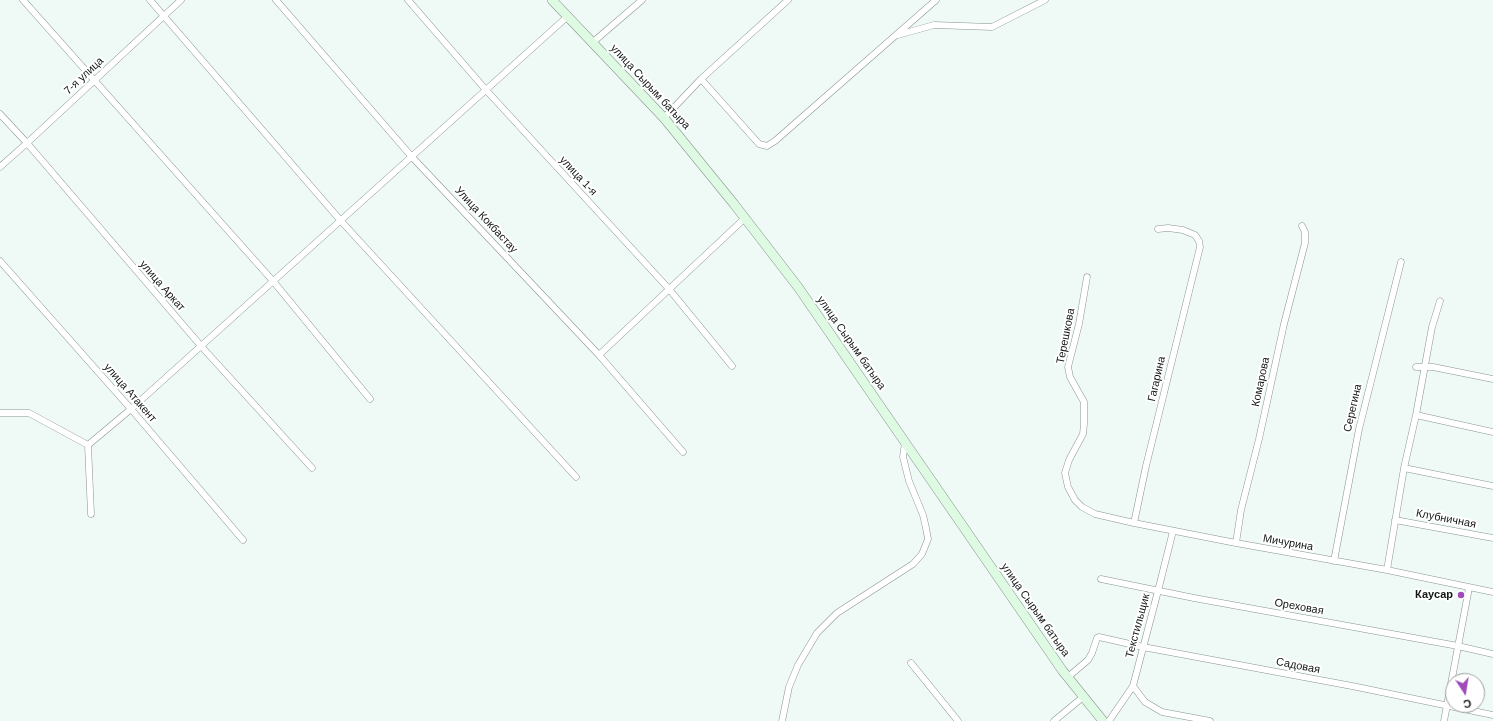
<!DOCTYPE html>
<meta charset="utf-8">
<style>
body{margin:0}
#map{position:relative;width:1493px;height:721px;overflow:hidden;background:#effaf6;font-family:Arial,sans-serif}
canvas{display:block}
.north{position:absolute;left:1445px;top:673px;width:40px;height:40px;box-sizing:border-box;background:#fff;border:1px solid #a0a2a1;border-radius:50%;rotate:168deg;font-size:11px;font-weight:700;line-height:16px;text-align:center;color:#121615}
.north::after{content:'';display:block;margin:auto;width:14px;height:18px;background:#9f4bb9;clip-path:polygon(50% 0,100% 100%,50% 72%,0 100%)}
</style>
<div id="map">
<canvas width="1493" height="721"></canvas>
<div class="north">С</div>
</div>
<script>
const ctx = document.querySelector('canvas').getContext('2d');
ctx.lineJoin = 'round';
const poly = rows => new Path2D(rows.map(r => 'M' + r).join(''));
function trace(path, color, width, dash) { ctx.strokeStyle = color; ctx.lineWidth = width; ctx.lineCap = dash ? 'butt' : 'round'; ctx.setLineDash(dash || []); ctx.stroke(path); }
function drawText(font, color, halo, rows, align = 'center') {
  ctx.font = font + ' Arial,sans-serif'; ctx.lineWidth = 4; ctx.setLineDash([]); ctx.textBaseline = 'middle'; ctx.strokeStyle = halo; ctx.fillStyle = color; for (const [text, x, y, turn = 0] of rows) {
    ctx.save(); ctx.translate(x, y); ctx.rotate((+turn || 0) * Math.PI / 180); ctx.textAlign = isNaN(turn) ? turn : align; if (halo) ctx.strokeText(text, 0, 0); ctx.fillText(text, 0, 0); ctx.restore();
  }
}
const street = poly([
 [23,0,273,281,370,399],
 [150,0,341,221,576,477],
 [276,0,412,157,599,355,683,452],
 [408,0,486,90,669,289,732,366],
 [898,35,934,25,992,27,1045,0],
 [592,43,642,0],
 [701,79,759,144,767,146,775,141,936,0],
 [0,114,27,143,201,346,312,468],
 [664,118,701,79,788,0],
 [0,167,27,143,181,0],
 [0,261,131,409,243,540],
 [1087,277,1079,324,1068,367,1070,377,1084,402,1084,424,1083,434,1069,460,1065,473,1068,487,1075,500,1082,507,1095,514,1134,523,1236,543,1387,570,1493,592],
 [599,355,745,218],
 [1416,367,1433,367,1493,379],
 [0,413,29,413,88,445],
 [1416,415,1493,432],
 [1404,468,1493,486],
 [91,514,88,445,131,409,568,16],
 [1395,520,1493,538],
 [1134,523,1146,466,1200,247,1199,241,1195,235,1183,230,1168,228,1158,229],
 [1236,543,1241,510,1259,439,1284,324,1305,243,1305,232,1302,226],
 [1334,561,1359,429,1401,262],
 [1387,570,1404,468,1416,415,1432,327,1440,301],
 [1101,579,1194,598,1458,646,1493,654],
 [911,663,958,721],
 [1068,677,1088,660,1092,653,1097,638,1099,637,1143,647,1352,686,1493,715],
 [1133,686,1145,702,1162,712,1210,721],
 [782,721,789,687,798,665,817,633,837,613,913,564,922,554,928,539,926,528,923,515,909,481,903,457,905,443],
 [1054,721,1083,697],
 [1109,721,1133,686,1158,591,1173,531],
 [1444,721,1469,588]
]);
const secondary = poly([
 [552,0,664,118,734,204,798,287,1062,670,1103,721]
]);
trace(street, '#899390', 7);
trace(secondary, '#899390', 10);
trace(street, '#fff', 6);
trace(secondary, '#dffae3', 9);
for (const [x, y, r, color] of [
 [1461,595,4,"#9f4bb9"]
]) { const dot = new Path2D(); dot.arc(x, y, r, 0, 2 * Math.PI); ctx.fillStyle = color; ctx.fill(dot); trace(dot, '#fff', 1.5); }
drawText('11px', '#121615', '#fff', [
 ["7-я улица",84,76,-43],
 ["улица Сырым батыра",650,87,47],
 ["улица 1-я",578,176,47],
 ["Улица Кокбастау",486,220,47],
 ["улица Аркат",162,286,49],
 ["Терешкова",1066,336,-79],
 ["улица Сырым батыра",851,343,55],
 ["Гагарина",1157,379,-77],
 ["Комарова",1261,382,-78],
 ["улица Атакент",130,393,49],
 ["Серегина",1353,408,-77],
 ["Клубничная",1446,519,11],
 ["Мичурина",1288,543,10],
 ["Ореховая",1299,607,10],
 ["улица Сырым батыра",1035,610,55],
 ["Текстильщик",1138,626,-75],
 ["Садовая",1298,666,11]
]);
drawText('bold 11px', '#121615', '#fff', [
 ["Каусар",1453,595]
], 'right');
</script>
